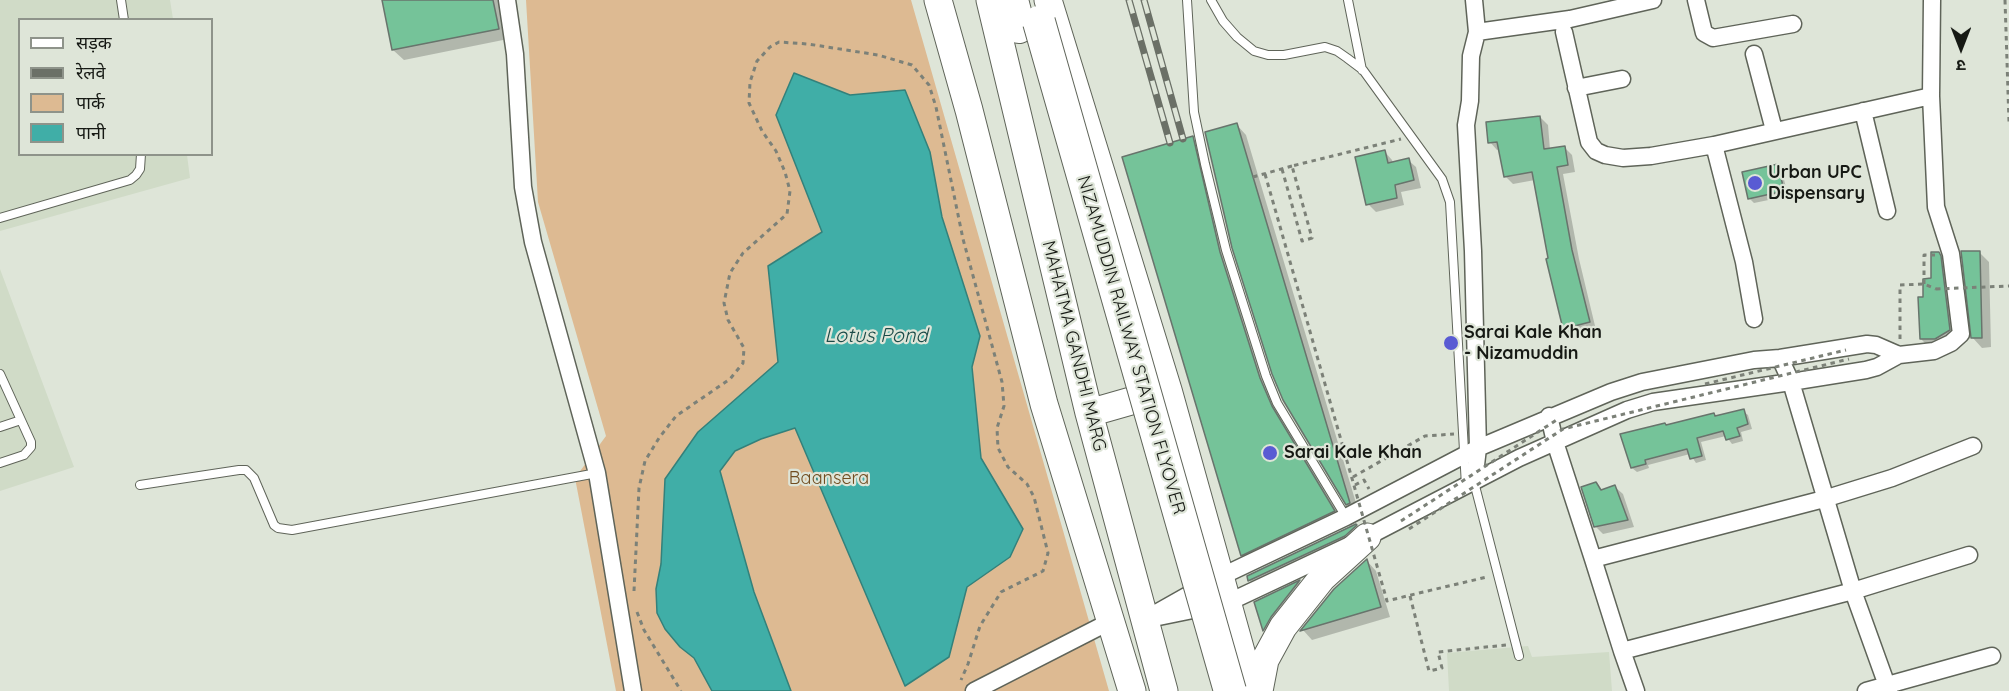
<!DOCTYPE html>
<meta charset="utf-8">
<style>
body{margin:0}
#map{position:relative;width:2009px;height:691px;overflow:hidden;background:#dee5d8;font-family:Quicksand,"Noto Sans Devanagari",sans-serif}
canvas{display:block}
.legend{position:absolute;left:18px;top:18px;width:195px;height:138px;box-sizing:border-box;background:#dee5d8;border:2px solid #8e938a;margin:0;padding:8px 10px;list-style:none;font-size:18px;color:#161914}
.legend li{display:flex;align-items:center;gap:12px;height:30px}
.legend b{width:30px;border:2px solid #8e938a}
.north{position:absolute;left:1931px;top:18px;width:60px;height:60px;-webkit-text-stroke:4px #dee5d8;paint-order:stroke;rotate:180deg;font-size:16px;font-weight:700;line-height:24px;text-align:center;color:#161914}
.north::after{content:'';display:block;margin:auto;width:21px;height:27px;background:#161914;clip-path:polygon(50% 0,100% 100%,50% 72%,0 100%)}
</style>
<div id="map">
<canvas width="2009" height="691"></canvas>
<ul class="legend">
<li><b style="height:8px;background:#fff"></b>सड़क</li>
<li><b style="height:8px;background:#6b7067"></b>रेलवे</li>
<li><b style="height:16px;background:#ddba92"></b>पार्क</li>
<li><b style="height:16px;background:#40aea7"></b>पानी</li>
</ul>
<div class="north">उ</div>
</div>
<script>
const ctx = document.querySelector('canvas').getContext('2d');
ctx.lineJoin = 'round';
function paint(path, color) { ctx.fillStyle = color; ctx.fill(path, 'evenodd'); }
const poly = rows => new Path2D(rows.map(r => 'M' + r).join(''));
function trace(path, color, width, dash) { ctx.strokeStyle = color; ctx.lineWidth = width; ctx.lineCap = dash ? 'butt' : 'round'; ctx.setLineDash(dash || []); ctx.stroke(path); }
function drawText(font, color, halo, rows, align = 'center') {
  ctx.font = font + ' Quicksand,sans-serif'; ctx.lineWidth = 4.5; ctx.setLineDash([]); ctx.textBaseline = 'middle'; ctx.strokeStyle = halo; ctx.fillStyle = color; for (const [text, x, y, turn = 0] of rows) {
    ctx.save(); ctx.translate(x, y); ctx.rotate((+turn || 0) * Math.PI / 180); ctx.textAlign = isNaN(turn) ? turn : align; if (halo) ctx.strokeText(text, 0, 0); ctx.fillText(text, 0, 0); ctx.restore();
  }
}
paint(poly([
 [0,0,170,0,173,19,20,20,20,154,187,155,190,178,0,231],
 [0,269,74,467,0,491],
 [1528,646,1532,657,1609,652,1612,691,1449,691,1447,653]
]), '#d0dbc7');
paint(poly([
 [526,0,911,0,1109,691,616,691,575,478,606,436,538,202]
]), '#ddba92');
const water = poly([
 [794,73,850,95,905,90,930,152,942,217,980,336,972,367,981,458,1023,529,1010,557,967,587,949,657,905,686,795,428,761,439,735,451,720,471,754,592,791,691,712,691,694,658,680,647,665,629,657,613,656,589,661,564,665,479,698,432,778,362,768,266,822,232,776,115,794,73]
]);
paint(water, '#40aea7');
trace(water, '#33817b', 1.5);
paint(poly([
 [384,0,500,0,508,39,404,60,393,50],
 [1540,117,1548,125,1550,150,1564,147,1572,155,1575,172,1563,174,1579,259,1596,330,1572,336,1564,328,1535,180,1513,184,1505,176,1500,149,1497,150,1490,142],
 [1236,124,1246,135,1359,513,1358,514,1347,504],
 [1192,138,1202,148,1229,263,1270,390,1344,521,1252,565,1242,555],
 [1385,152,1392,160,1393,163,1408,160,1416,167,1421,188,1401,192,1404,205,1376,212,1368,204],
 [1778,166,1782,171,1788,196,1754,203,1749,198],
 [1979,252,1989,262,1991,347,1982,348,1972,337],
 [1939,253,1949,263,1959,340,1931,349,1921,339,1924,298,1933,280],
 [1743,411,1748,415,1752,429,1741,432,1743,441,1732,444,1726,436,1701,442,1706,460,1696,463,1690,454,1648,465,1649,468,1637,472,1632,468,1667,426,1714,415,1716,417],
 [1595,484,1602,491,1615,487,1623,494,1634,527,1603,534,1595,526],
 [1356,525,1366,536,1260,591,1250,581,1249,577],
 [1367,561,1376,571,1390,617,1312,640,1303,630,1335,590],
 [1300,582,1309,591,1274,639,1264,630,1256,602]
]), '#0003');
const building = poly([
 [382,0,493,0,499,29,392,50,382,0],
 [1540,116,1544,149,1565,146,1568,165,1557,167,1572,250,1590,322,1563,329,1546,259,1548,258,1532,172,1504,177,1497,142,1488,143,1486,122,1540,116],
 [1237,123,1350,503,1346,505,1283,400,1272,374,1232,248,1205,132,1237,123],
 [1193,136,1220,252,1260,378,1272,406,1335,511,1241,556,1122,157,1193,136],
 [1385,150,1388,163,1409,158,1414,180,1395,185,1397,198,1366,205,1355,157,1385,150],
 [1778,164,1784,191,1748,199,1742,172,1778,164],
 [1961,251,1980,251,1982,338,1971,338,1961,251],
 [1931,252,1939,252,1941,256,1950,330,1935,339,1920,339,1918,297,1923,297,1923,279,1931,278,1931,252],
 [1744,409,1748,424,1737,428,1740,436,1726,440,1723,431,1697,438,1702,456,1690,459,1687,449,1645,460,1646,464,1631,468,1620,434,1665,423,1666,425,1714,413,1715,416,1744,409],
 [1596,482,1601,490,1615,485,1628,520,1594,527,1581,487,1596,482],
 [1356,524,1357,525,1345,536,1248,581,1247,576,1356,524],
 [1367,559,1381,607,1300,631,1334,589,1367,559],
 [1300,580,1271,617,1263,631,1254,602,1300,580]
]);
paint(building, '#75c399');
trace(building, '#68746c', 1.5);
const lane = poly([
 [121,0,124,20],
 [1187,0,1194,112,1205,164,1226,250,1266,376,1277,403,1346,517],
 [1211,0,1223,21,1237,37,1254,51,1268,55,1284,55,1325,47,1337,51,1347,58,1363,70,1442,179,1450,202,1466,486],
 [1348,0,1362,70],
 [0,218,130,180,136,175,140,169,141,154],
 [0,374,31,442,31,447,24,455,0,463],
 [0,427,21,420],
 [1474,482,1519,656],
 [140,485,239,470,246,470,254,478,274,525,278,528,292,530,597,473]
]);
const street = poly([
 [507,0,515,54,523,187,533,242,597,473,633,691],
 [1696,0,1704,33,1713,38,1793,24],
 [1477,32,1570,19,1653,0],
 [1564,32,1589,142,1596,151,1605,155,1623,158,1651,156,1714,145,1931,96],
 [1754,54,1774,130],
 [1576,88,1622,79],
 [1863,111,1887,211],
 [1714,145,1744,262,1754,319],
 [1780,358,1791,382,1853,591,1889,691],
 [1549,416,1555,442,1593,559,1622,651,1636,691],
 [1474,482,1478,448,1473,251,1466,125,1470,101,1471,56,1477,32,1474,0],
 [1593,559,1824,499,1892,478,1973,446],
 [1158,612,1220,577,1346,517,1478,448,1611,392,1642,382,1754,360,1780,358,1867,344,1876,345,1899,355],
 [1144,620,1227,603,1367,537,1519,458,1627,410,1653,402,1791,382,1866,370,1877,367,1899,355,1934,351,1951,343,1961,334,1951,254,1936,207,1931,96,1932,0],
 [1622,651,1853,591,1969,555],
 [974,691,1111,621],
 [1866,691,1992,656]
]);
const primary = poly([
 [938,0,969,110,1044,404,1132,691],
 [990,0,1089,413,1164,691],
 [1048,0,1168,390,1252,691],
 [1089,413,1166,391],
 [1259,691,1265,660,1283,627,1322,578,1367,537]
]);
const highway = poly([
 [1012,0,1019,27]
]);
trace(lane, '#5f6459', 10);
trace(street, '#5f6459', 19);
trace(primary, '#5f6459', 29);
trace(highway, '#5f6459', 34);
trace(poly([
 [2005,0,2009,122],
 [1282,169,1302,241,1312,238,1292,166,1401,139],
 [1253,177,1292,166],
 [1924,284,1924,255,1935,255],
 [1900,339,1900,285,1924,284,1936,289],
 [1353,477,1425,436,1454,434],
 [1355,485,1364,480,1369,489],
 [634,591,639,488,645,461,659,438,676,416,730,379,743,363,744,348,728,320,724,303,730,273,743,253,787,214,790,191,785,172,776,151,762,131,749,103,750,82,757,61,770,47,779,42,808,44,878,55,912,65,929,85,936,107,963,239,1002,382,1004,406,997,428,998,448,1008,467,1027,484,1034,497,1048,553,1043,571,1001,592,980,626,968,664,961,680],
 [1419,593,1487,577],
 [1410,596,1429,671,1442,668,1438,652,1506,645],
 [637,612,644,630,681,691]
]), '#7c8178', 3, [4.5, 4.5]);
trace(lane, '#fff', 8);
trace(street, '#fff', 16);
trace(primary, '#fff', 27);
trace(highway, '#fff', 32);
const rail = poly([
 [1129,0,1170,143],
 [1144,0,1183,139]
]);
trace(rail, '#6b7067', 7);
trace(rail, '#dee5d8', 4.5, [14]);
const highwayBridge = poly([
 [1039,22,1230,691]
]);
trace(highwayBridge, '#5f6459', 34, []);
trace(poly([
 [1265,174,1387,601,1419,593],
 [1936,289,2009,286],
 [1705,384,1846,350],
 [1401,521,1558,419],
 [1409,529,1563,429,1849,359]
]), '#7c8178', 3, [4.5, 4.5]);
trace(highwayBridge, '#fff', 32);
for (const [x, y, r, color] of [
 [1755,183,8,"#595bd3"],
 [1451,343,8,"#595bd3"],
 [1270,453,8,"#595bd3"]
]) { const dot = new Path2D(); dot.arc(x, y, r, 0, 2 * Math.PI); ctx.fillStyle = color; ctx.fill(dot); trace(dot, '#dee5d8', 2); }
drawText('bold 18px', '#161914', '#dee5d8', [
 ["Urban UPC",1768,173],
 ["Dispensary",1768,194],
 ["Sarai Kale Khan",1464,333],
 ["- Nizamuddin",1464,354],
 ["Sarai Kale Khan",1284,453]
], 'left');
drawText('18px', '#161914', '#dee5d8', [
 ["NIZAMUDDIN RAILWAY STATION FLYOVER",1131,345,74],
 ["MAHATMA GANDHI MARG",1074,346,76]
]);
drawText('18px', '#714d20', '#dee5d8', [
 ["Baansera",829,479]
]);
drawText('italic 20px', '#1b4b48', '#dee5d8', [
 ["Lotus Pond",876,336]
]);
</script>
